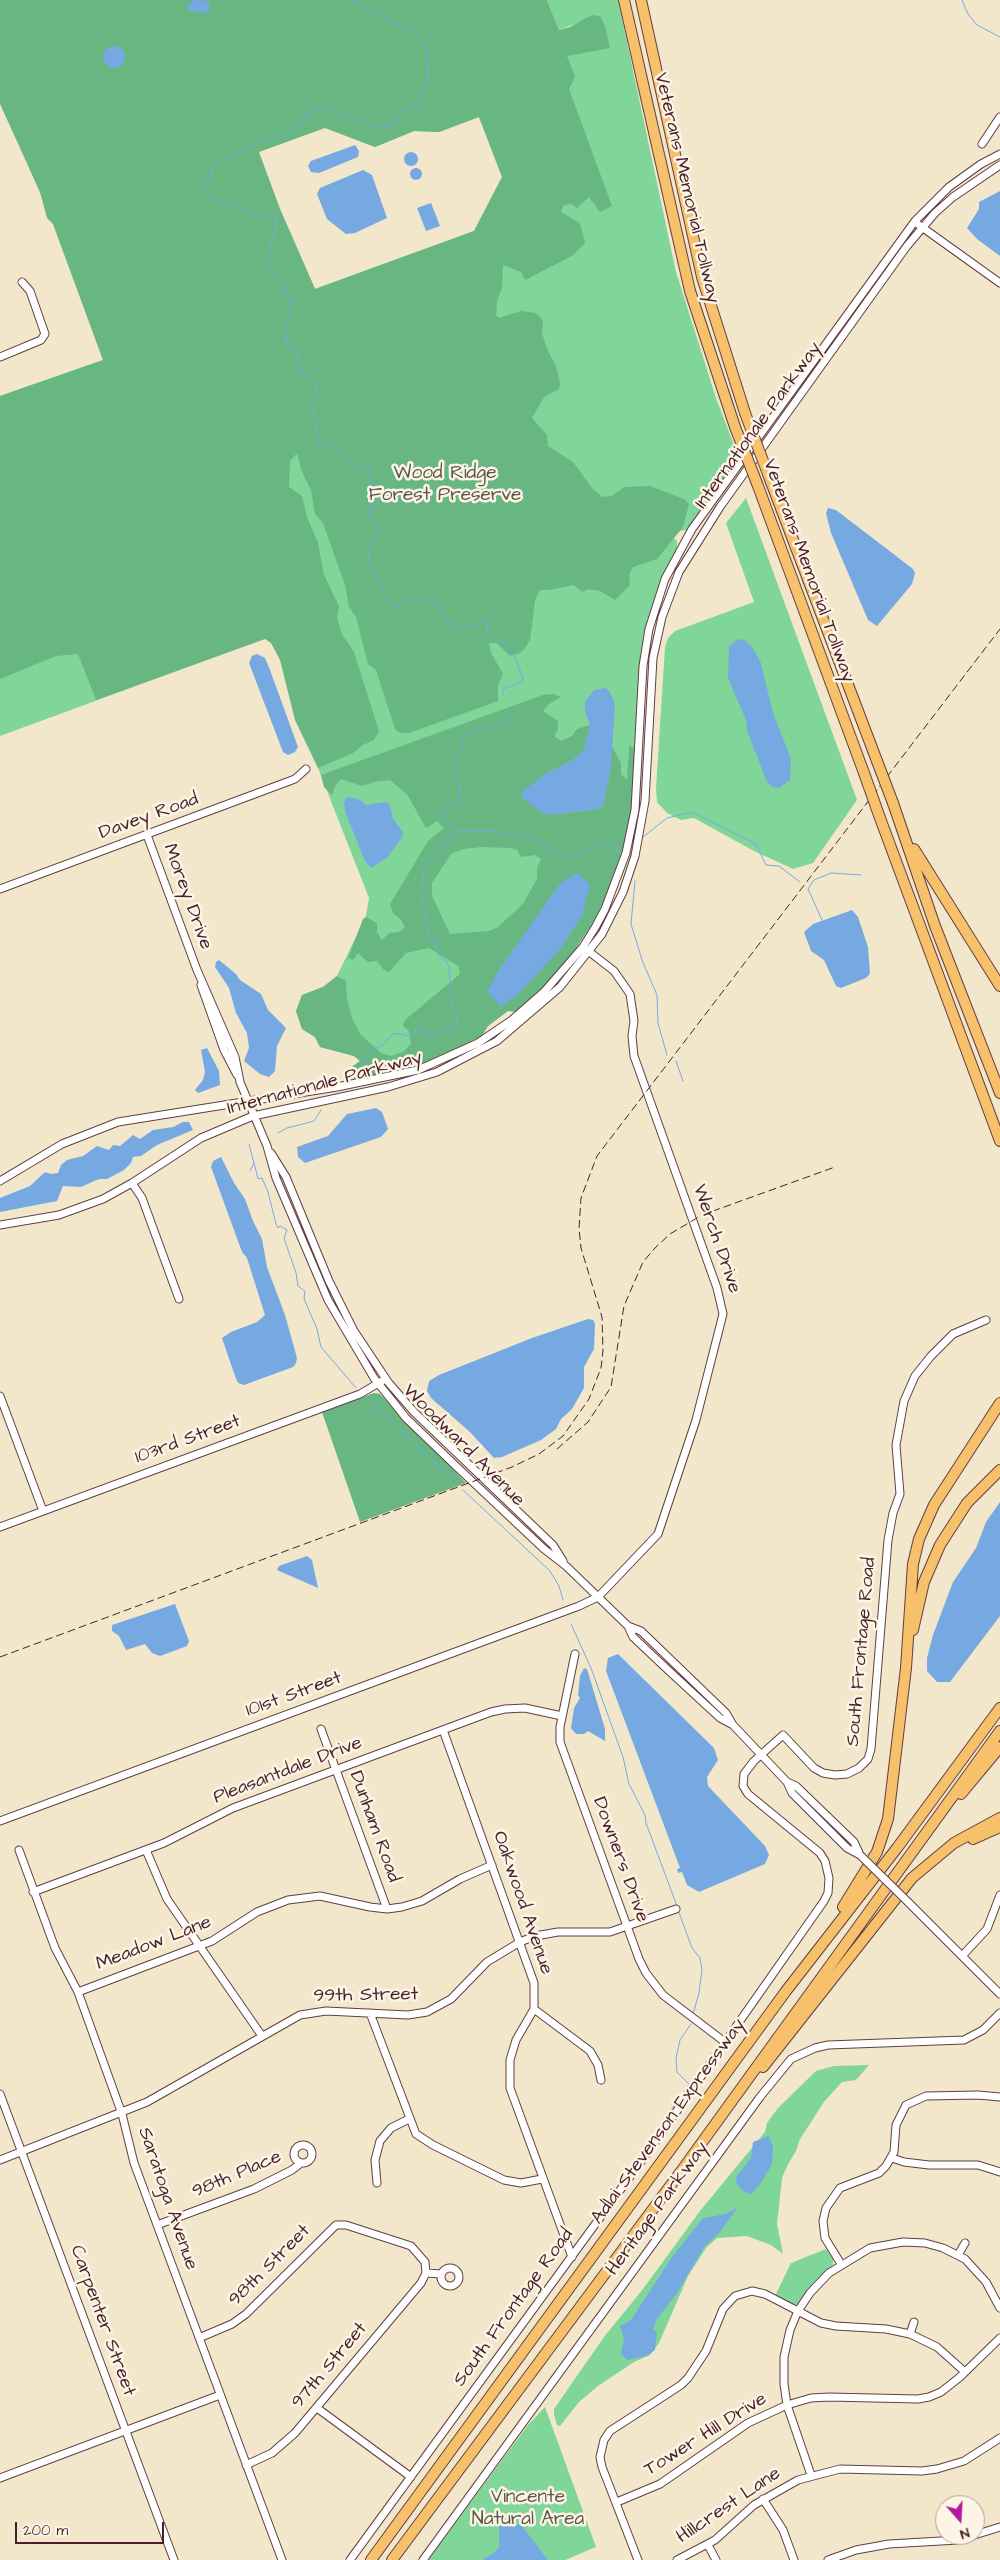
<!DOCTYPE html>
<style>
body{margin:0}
#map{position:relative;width:1000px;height:2560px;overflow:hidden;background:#f2e7cb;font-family:"Architects Daughter",sans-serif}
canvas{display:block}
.north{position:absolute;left:935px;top:2495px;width:50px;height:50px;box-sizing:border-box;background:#fcf5e5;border:1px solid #b59f9b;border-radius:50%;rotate:161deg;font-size:14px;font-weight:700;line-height:20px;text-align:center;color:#4a1f2b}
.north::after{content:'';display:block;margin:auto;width:18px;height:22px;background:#b5179e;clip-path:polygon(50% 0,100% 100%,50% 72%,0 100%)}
.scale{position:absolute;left:15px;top:2522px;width:149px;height:22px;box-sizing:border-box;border:2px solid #4a1f2b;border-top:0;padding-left:6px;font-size:15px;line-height:18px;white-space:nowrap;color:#4a1f2b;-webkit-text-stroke:4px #fcf5e5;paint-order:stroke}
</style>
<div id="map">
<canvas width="1000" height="2560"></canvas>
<div class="north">N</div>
<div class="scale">200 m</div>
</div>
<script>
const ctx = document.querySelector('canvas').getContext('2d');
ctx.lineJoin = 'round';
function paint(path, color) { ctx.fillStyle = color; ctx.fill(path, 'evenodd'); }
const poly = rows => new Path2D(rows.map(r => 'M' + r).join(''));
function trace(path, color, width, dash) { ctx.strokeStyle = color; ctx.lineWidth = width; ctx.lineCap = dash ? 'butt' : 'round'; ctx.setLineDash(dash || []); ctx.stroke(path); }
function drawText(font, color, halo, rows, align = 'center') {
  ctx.font = font + ' "Architects Daughter",sans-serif'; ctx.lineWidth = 5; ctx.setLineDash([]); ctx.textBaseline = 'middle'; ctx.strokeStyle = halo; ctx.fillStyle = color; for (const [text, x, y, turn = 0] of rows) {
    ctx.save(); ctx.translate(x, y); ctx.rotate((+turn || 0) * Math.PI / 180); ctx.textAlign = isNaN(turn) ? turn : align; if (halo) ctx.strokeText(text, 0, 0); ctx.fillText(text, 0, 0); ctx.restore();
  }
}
paint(poly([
 [0,0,567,55,581,22,559,30,547,0,618,0,676,272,716,398,737,453,737,458,687,530,679,531,683,527,669,534,677,541,677,548,659,585,641,649,635,748,629,747,627,801,515,1005,488,1026,349,1072,349,1069,360,1061,354,1056,320,1047,315,1037,302,1029,296,1011,302,995,323,987,337,976,366,916,369,898,318,768,272,636,0,736,0,396,103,360,53,223,3,107],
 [479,117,502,177,474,231,315,289,280,209,257,148,321,126,375,147,414,131,439,132],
 [746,498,857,800,813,863,793,869,754,851,694,818,681,820,667,813,657,802,656,788,665,647,668,638,675,631,754,602,726,523],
 [869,2065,856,2080,842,2082,824,2102,800,2139,796,2151,788,2164,782,2178,777,2224,783,2254,771,2245,747,2236,717,2238,706,2248,688,2276,659,2343,650,2355,634,2362,598,2386,579,2402,560,2426,557,2425,554,2415,554,2409,604,2337,643,2289,700,2211,765,2132,767,2123,778,2108,816,2071,834,2066],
 [826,2249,833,2259,833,2265,814,2282,798,2304,792,2305,775,2296,791,2263],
 [545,2407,596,2547,565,2560,428,2560,528,2425]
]), '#80d599');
paint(poly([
 [0,0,547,0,559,30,570,27,592,15,600,16,605,26,610,48,567,56,575,77,569,89,612,206,600,212,589,197,577,208,571,204,564,205,561,212,580,223,585,243,572,256,525,280,521,272,503,265,502,288,497,301,496,315,499,318,521,311,536,313,543,320,542,334,548,351,556,366,560,383,559,389,544,397,532,418,547,435,548,446,573,462,592,488,602,497,612,496,624,487,650,486,684,499,689,504,683,527,657,559,633,567,629,575,630,585,615,600,600,591,588,589,582,592,574,585,549,590,540,590,535,600,530,640,525,648,520,653,510,656,497,643,489,643,491,653,503,674,498,685,498,701,409,733,400,733,395,729,376,670,368,664,356,617,349,607,345,585,323,523,315,514,311,490,302,472,297,453,290,461,289,487,302,496,307,517,318,543,324,575,339,606,337,618,342,634,354,652,379,731,374,740,363,745,353,753,318,768,295,720,280,660,271,643,265,639,96,700,78,654,56,656,0,679,0,396,103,360,53,224,47,218,40,192,0,104],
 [479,117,502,177,474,231,315,289,280,209,259,152,325,128,375,147,414,131,439,132],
 [553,694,561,697,549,704,543,711,558,721,558,730,554,736,561,741,572,736,577,729,590,725,584,750,573,760,545,774,552,815,598,809,603,806,611,766,611,745,621,763,621,774,627,780,629,746,635,748,631,815,622,855,598,915,573,953,542,988,515,1012,508,1011,488,1026,482,1036,445,1055,409,1069,355,1080,349,1072,349,1069,360,1061,354,1056,320,1047,315,1037,302,1029,296,1011,302,995,323,987,337,976,346,981,347,999,352,1018,360,1034,381,1053,391,1056,403,1052,411,1044,409,1031,403,1026,405,1020,460,974,458,966,429,948,406,953,389,972,384,970,377,961,368,962,358,953,353,960,348,958,363,919,366,917,377,923,377,932,382,940,389,933,399,932,405,927,401,920,393,913,390,904,428,841,444,828,437,821,426,828,407,794,390,780,374,782,362,786,341,779,336,784,332,795,324,787,321,775,543,695],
 [482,847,511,848,517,850,521,857,535,855,541,859,537,868,537,879,523,904,498,927,489,931,450,934,432,896,432,883,451,854,463,849],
 [374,1393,380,1394,466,1483,360,1522,322,1412]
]), '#68b681');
paint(poly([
 [193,0,208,1,210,7,207,13,188,10,187,7],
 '103 57a11 11 0 1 1 22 0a11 11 0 1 1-22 0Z',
 [355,145,359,151,358,157,319,173,311,172,308,166,311,161],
 '404 159a7 7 0 1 1 14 0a7 7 0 1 1-14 0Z',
 '410 174a6 6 0 1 1 12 0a6 6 0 1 1-12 0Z',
 [363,170,372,175,387,218,355,233,346,234,327,219,317,194,320,188],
 [1000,191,1000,256,977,239,967,228,979,209,979,202],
 [431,203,440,226,426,231,417,208],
 [828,508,836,510,913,569,915,573,912,584,877,626,868,620,831,533,826,513],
 [738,639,744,640,753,648,761,663,773,713,791,759,790,780,779,788,771,786,767,782,746,728,747,722,728,678,729,646],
 [257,654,265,658,270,670,298,747,295,752,288,755,283,752,249,663,252,656],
 [605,688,610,692,615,704,611,766,603,806,598,809,552,815,541,812,521,797,523,791,545,774,573,760,584,750,590,725,585,712,585,702,594,690],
 [350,797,360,800,366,805,387,802,390,806,393,819,403,832,402,837,388,857,371,868,365,861,346,814,344,804,346,798],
 [577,873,590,884,583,914,558,952,518,994,501,1007,487,992,499,970,560,883],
 [852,910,858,917,868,947,870,974,866,978,841,988,836,986,824,960,811,951,804,932,813,924],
 [219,960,236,974,240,980,261,994,268,1010,286,1028,277,1046,275,1071,269,1077,260,1074,244,1061,249,1048,247,1033,236,1013,229,988,215,967,216,962],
 [207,1048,219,1071,220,1085,198,1093,195,1090,203,1080,205,1072,201,1050],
 [376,1108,382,1112,388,1129,381,1137,305,1163,298,1157,297,1147,328,1136,347,1114],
 [183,1122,189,1122,193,1130,157,1145,141,1156,133,1157,131,1163,124,1170,107,1179,99,1179,81,1187,63,1186,57,1201,0,1212,0,1198,30,1186,45,1172,51,1174,58,1173,61,1165,67,1160,83,1156,97,1146,109,1150,113,1145,120,1146,133,1135,140,1139,153,1130,173,1127],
 [221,1157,234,1183,245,1199,253,1221,262,1239,267,1267,285,1315,297,1358,296,1363,293,1367,244,1385,238,1383,235,1376,222,1338,231,1332,257,1322,265,1315,247,1258,242,1252,211,1167,213,1161],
 [588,1319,593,1320,595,1324,594,1349,584,1367,584,1388,572,1409,561,1419,556,1429,541,1440,502,1457,494,1458,470,1432,431,1398,427,1391,429,1381,439,1375,532,1338],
 [1000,1502,1000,1616,950,1682,937,1682,927,1671,927,1658,933,1635,953,1582,976,1548,986,1522],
 [307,1556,312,1560,318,1588,277,1570,279,1566],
 [175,1604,189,1641,187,1646,160,1656,152,1653,145,1644,126,1650,119,1636,112,1631,112,1625],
 [618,1654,714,1748,718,1760,707,1777,708,1786,765,1846,769,1855,765,1864,699,1892,687,1885,682,1872,678,1873,677,1869,680,1868,606,1671,608,1658],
 [584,1668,587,1669,605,1729,605,1741,588,1731,584,1734,576,1734,571,1728,574,1708,580,1698,578,1695,580,1676],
 [769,2136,773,2147,772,2164,761,2183,751,2194,743,2191,737,2184,736,2177,751,2158,753,2142],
 [738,2207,719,2233,705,2246,677,2293,657,2319,653,2329,657,2333,655,2350,647,2356,627,2360,621,2354,624,2338,620,2326,631,2320,672,2257,703,2218,726,2214],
 [505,2518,522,2526,548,2560,482,2560,495,2552,499,2547,499,2521]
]), '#76a9e2');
trace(poly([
 [349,0,415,34,426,45,428,78,420,97,415,104,399,115,396,123,382,128,325,106,308,114,300,126,283,137,261,139,246,151,225,157,210,167,212,173,210,180,206,183,204,192,213,198,258,217,266,219,272,212,276,216,276,226,266,263,281,281,292,304,285,328,288,344,296,352,302,374,310,377,316,383,316,392,311,400,319,443,342,452,355,464,368,469,370,474,372,488,378,502,377,507,368,510,380,530,370,548,368,559,385,599,394,606,412,600,426,600,438,605,443,617,461,629,484,621,488,625,487,633,498,638,514,655,523,678,523,682,503,689,503,694],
 [962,0,968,14,977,25,1000,37],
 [510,714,510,717,503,722,466,734,455,767,460,789,458,799,444,811,441,819,457,831,492,831,528,838,569,857,582,855,603,843,615,848,618,852],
 [643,837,667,818,692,812,756,844,766,865,779,866,800,882],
 [635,881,631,924,642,960,657,995,658,1023,667,1055],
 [822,920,808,889,814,880,831,873,861,875],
 [676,1061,683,1081],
 [357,1073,365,1066,366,1056,371,1050,382,1046,394,1033,410,1036,418,1028,424,1029,424,1034,437,1035,443,1030,452,1030,455,1026,457,1020,455,1011,451,1007,454,999,450,988,449,968,447,962,438,955,434,939,428,935,422,896,424,872,430,862,444,848,445,843,457,831],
 [278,1133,287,1128,314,1121,321,1110],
 [249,1144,254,1163,250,1171],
 [254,1163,258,1179,262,1178,268,1192,276,1224,278,1228,280,1226,287,1230,284,1238,296,1273,298,1286,305,1291,304,1299,317,1329,321,1347,356,1388],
 [368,1399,453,1480],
 [463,1490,550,1571,559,1586,563,1600],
 [571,1624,591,1668,623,1757,629,1784,645,1815,646,1823,677,1906],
 [678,1910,692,1948,700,1958,702,1970,699,1993,693,2014],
 [651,2139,689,2084,677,2072,676,2058,680,2040,691,2024]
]), '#76a9e2', 1);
const minor = poly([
 [982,144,1000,117],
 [919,225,1000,283],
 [0,357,41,340,45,334,30,291,22,282],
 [147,835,197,970,235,1057,240,1082,267,1146,276,1178,328,1300,374,1378,406,1418,458,1468,544,1549,566,1566,628,1626,633,1637,668,1670,720,1718,733,1725],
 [0,889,295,779,306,769],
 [201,985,224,1050,237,1075],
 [271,1153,286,1177,329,1281,354,1331,388,1382,414,1412,553,1545,563,1561],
 [0,1181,62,1144,118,1122,337,1087,418,1070,478,1043,512,1020,544,992,583,947,596,926,605,909,626,853,635,810,643,666,649,629,665,579,692,529,915,221,949,187,981,164,1000,154],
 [132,1183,142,1198,179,1299],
 [0,1225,59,1215,103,1199,132,1183,201,1138,253,1116,388,1087,437,1072,497,1041,560,987,602,934,623,892,635,856,645,801,653,658,662,617,679,572,720,507,907,246,935,213,953,197,1000,165],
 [0,1396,43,1511],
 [0,1527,360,1394,382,1381],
 [628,1626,641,1631,726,1713,733,1725,787,1782,796,1786,854,1842,860,1855],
 [575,1654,560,1727,560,1742,639,1959,646,1973,663,1995,726,2043],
 [321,1729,387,1909],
 [443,1730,534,1983,534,2009,516,2040,510,2060,510,2088,572,2257],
 [787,1782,792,1793,847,1848,860,1855],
 [0,1821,579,1606,598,1597,658,1534,696,1420,723,1314,717,1288,634,1056,632,1036,634,1021,630,994,614,971,587,950],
 [19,1850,55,1948,78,1992,122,2114,134,2163,282,2560],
 [146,1850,167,1899,262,2036],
 [33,1892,164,1843,233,1808,491,1712,505,1709,525,1708,562,1716],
 [908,1902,1000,1994],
 [962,1956,987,1929,1000,1895],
 [78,1992,212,1941,257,1912,288,1900,320,1896,370,1907,387,1909,402,1907,422,1901,460,1879,492,1865],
 [534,2009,590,2051,598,2065,601,2080],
 [370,2013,416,2134,433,2145,504,2180,521,2183,542,2179],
 [0,2094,174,2560],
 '294 2154a9 9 0 1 1 18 0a9 9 0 1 1-18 0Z',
 [892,2158,904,2162,929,2165,978,2165,1000,2172],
 [0,2160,147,2102,300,2015,326,2011,408,2015,427,2012,451,1999,487,1962,520,1942,535,1936,558,1932,610,1932,676,1909],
 [377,2183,375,2160,380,2141,391,2128,409,2119],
 [157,2225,254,2189,292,2170,301,2163],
 [958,2255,965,2243],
 [841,2264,825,2238,823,2221,826,2208,840,2188,879,2173,886,2166,894,2152,896,2125,906,2105,926,2096,978,2095,1000,2097],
 '441 2277a9 9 0 1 1 18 0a9 9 0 1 1-18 0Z',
 [426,2273,441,2274],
 [910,2334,914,2322],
 [199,2338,232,2324,246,2314,336,2225,346,2225,411,2246,425,2262,426,2273,421,2283,295,2433,272,2453,246,2465],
 [317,2408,411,2477],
 [811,2475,787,2405,784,2384,784,2357,790,2330,798,2311,810,2293,829,2273,870,2248,903,2242,925,2243,943,2248,965,2259,986,2282,1000,2308],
 [0,2478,220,2395],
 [763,2499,783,2530,794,2560],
 [617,2502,660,2484,748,2423,787,2405,811,2398,829,2397,918,2399,929,2397,941,2392,960,2377,1000,2338],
 [708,2545,716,2560],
 [350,2560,653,2145,824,1901,828,1893,829,1878,825,1861,820,1853,748,1794,743,1786,744,1774,754,1761,783,1735,814,1768,823,1773,835,1775,847,1774,859,1768,868,1759,871,1749,888,1540,893,1513,900,1494,896,1445,904,1401,915,1376,931,1356,953,1334,986,1320],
 [423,2560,760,2097,791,2059,815,2048,828,2045,964,2040,983,2030,1000,2013],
 [638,2560,602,2467,600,2457,604,2440,610,2431,681,2385,688,2378,706,2351,723,2309,735,2296,752,2291,765,2294,821,2323,836,2326,886,2329,910,2334,937,2347,965,2372],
 [677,2560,715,2540,754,2505,798,2480,840,2469,922,2471,937,2469,964,2461,1000,2438],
 [828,2560,856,2550,889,2544,958,2540,1000,2527]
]);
const highway = poly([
 [624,0,690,291,735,427],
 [641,0,702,277,745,413],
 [768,474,877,761],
 [758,486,864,773],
 [893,803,935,926,1000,1093],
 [880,818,1000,1141],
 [914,849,1000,986],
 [913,1630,924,1582,940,1545,967,1503,1000,1470],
 [961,1794,1000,1747],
 [973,1839,1000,1827],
 [843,1907,877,1852,888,1819,906,1668,913,1564,919,1539,934,1505,1000,1403],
 [763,2067,912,1878,954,1843,1000,1818],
 [371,2560,786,1991,897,1848,1000,1708],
 [392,2560,682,2170,1000,1731]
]);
trace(minor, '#633d43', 9);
trace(highway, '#633d43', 12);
trace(minor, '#fff', 7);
trace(highway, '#f7c06b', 10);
trace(poly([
 [557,1449,588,1422,611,1387,624,1306,643,1262,655,1248,670,1234,702,1215,835,1167],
 [0,1657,512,1467,539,1454,563,1436,589,1399,601,1368,603,1350,602,1317,581,1248,579,1228,581,1198,597,1156,1000,629]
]), '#4a1f2b', 1, [8, 4]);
const minorBridge = poly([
 [860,1855,908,1902]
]);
const highwayBridge = poly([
 [745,413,768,474],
 [735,427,758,486],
 [877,761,893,803],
 [864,773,880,818]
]);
trace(minorBridge, '#633d43', 9, []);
trace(highwayBridge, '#633d43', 12, []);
trace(minorBridge, '#fff', 7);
trace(highwayBridge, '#f7c06b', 10);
drawText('19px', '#4a1f2b', '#fcf5e5', [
 ["Veterans Memorial Tollway",686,188,77],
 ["Internationale Parkway",759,426,-54],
 ["Veterans Memorial Tollway",808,571,70],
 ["Davey Road",149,817,-20],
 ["Morey Drive",187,897,70],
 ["Internationale Parkway",325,1084,-15],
 ["Werch Drive",716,1239,71],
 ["103rd Street",188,1440,-20],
 ["Woodward Avenue",463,1446,45],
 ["South Frontage Road",862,1652,-85],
 ["101st Street",294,1695,-20],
 ["Pleasantdale Drive",288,1771,-21],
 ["Dunham Road",374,1827,70],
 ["Downers Drive",620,1860,70],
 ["Oakwood Avenue",522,1903,71],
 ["Meadow Lane",154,1944,-21],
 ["99th Street",366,1996,-1],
 ["Adlai Stevenson Expressway",669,2122,-54],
 ["98th Place",237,2175,-23],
 ["Saratoga Avenue",167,2199,71],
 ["Heritage Parkway",658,2209,-54],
 ["98th Street",270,2266,-45],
 ["South Frontage Road",514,2308,-54],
 ["Carpenter Street",102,2321,70],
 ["97th Street",330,2366,-50],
 ["Tower Hill Drive",706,2435,-32],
 ["Hillcrest Lane",729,2506,-34]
]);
drawText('19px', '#5a564c', '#fcf5e5', [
 ["Wood Ridge",445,474],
 ["Forest Preserve",445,496],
 ["Vincente",528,2498],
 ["Natural Area",528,2520]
]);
</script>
